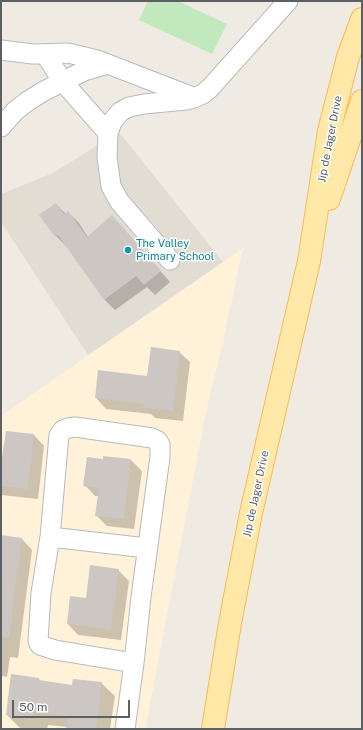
<!DOCTYPE html>
<style>
body{margin:0}
#map{position:relative;width:363px;height:730px;overflow:hidden;background:#efebe3;font-family:"Public Sans",sans-serif}
canvas{display:block}
.frame{position:absolute;inset:0;border:2px solid #5b6065;pointer-events:none}
.scale{position:absolute;left:12px;top:700px;width:118px;height:18px;box-sizing:border-box;border:2px solid #5b6065;border-top:0;padding-left:5px;font-size:12px;line-height:14px;white-space:nowrap;color:#5b6065;-webkit-text-stroke:3px #fff;paint-order:stroke}
</style>
<div id="map">
<canvas width="363" height="730"></canvas>
<div class="frame"></div>
<div class="scale">50 m</div>
</div>
<script>
const ctx = document.querySelector('canvas').getContext('2d');
ctx.lineJoin = 'round';
function paint(path, color) { ctx.fillStyle = color; ctx.fill(path, 'evenodd'); }
const poly = rows => new Path2D(rows.map(r => 'M' + r).join(''));
function trace(path, color, width, dash) { ctx.strokeStyle = color; ctx.lineWidth = width; ctx.lineCap = dash ? 'butt' : 'round'; ctx.setLineDash(dash || []); ctx.stroke(path); }
function drawText(font, color, halo, rows, align = 'center') {
  ctx.font = font + ' "Public Sans",sans-serif'; ctx.lineWidth = 3; ctx.setLineDash([]); ctx.textBaseline = 'middle'; ctx.strokeStyle = halo; ctx.fillStyle = color; for (const [text, x, y, turn = 0] of rows) {
    ctx.save(); ctx.translate(x, y); ctx.rotate((+turn || 0) * Math.PI / 180); ctx.textAlign = isNaN(turn) ? turn : align; if (halo) ctx.strokeText(text, 0, 0); ctx.fillText(text, 0, 0); ctx.restore();
  }
}
paint(poly([
 [243,248,223,342,207,406,149,709,146,729,1,729,1,416]
]), '#fff2d8');
paint(poly([
 [119,132,223,262,88,355,1,222,1,194,53,173]
]), '#e1ddd3');
paint(poly([
 [148,1,178,1,227,24,212,54,139,20]
]), '#c2e9bd');
paint(poly([
 [56,204,66,214,68,212,79,223,88,237,112,216,170,282,155,295,147,287,115,310,104,299,67,247,56,236,41,215],
 [179,352,190,362,183,421,155,418,151,414,106,409,96,398,148,377],
 [34,435,44,446,38,499,1,495,1,458],
 [104,457,131,460,142,471,134,529,107,526,96,515,99,496,95,496,85,485,104,460],
 [1,536,22,539,32,550,18,658,10,657,7,677,1,676],
 [118,570,129,581,121,640,78,635,68,624,87,599],
 [39,679,42,682,73,686,101,683,115,696,110,729,68,729,68,727,48,725,47,729,20,728,7,715]
]), '#0003');
paint(poly([
 [56,203,64,214,68,211,87,237,112,215,161,271,144,285,136,276,104,300,58,235,55,237,39,215],
 [151,347,180,351,173,411,143,408,144,404,95,398,98,370,147,376],
 [6,431,34,434,28,489,1,486,1,457,2,457],
 [103,456,131,459,124,519,95,516,99,488,83,486,87,457,103,459],
 [1,535,22,538,9,638,1,637],
 [90,565,119,569,111,630,67,624,70,596,86,598],
 [11,674,39,678,39,680,72,685,73,679,102,682,96,729,66,729,68,716,35,712,34,718,6,715]
]), '#ccc7c2');
const minor = poly([
 [1,50,33,54,68,53,85,57,100,61,193,97],
 [45,54,63,82,108,133],
 [1,127,15,111,28,101,44,91,84,71,108,64],
 [170,260,119,201,111,186,107,157,108,133,112,122,120,112,129,107,144,104,186,100,194,98,203,94,210,88,288,1],
 [50,537,147,548],
 [125,729,134,663,141,597,160,457,160,445,158,441,152,438,75,427,68,428,63,430,59,435,50,537,41,593,38,641,40,645,55,650,134,663]
]);
const major = poly([
 [329,199,362,101],
 [213,729,230,623,251,513,309,261,329,131,348,57,362,19]
]);
trace(minor, '#b6babe', 21);
trace(major, '#fcb94e', 24);
trace(minor, '#fff', 19);
trace(major, '#ffe8a8', 22);
for (const [x, y, r, color] of [
 [128,250,4,"#0f9aa8"]
]) { const dot = new Path2D(); dot.arc(x, y, r, 0, 2 * Math.PI); ctx.fillStyle = color; ctx.fill(dot); trace(dot, '#fff', 1.5); }
drawText('11px', '#5b6065', '#fff', [
 ["Jip de Jager Drive",330,139,-79],
 ["Jip de Jager Drive",256,494,-78]
]);
drawText('11px', '#0d838f', '#fff', [
 ["The Valley",136,244],
 ["Primary School",136,257]
], 'left');
</script>
